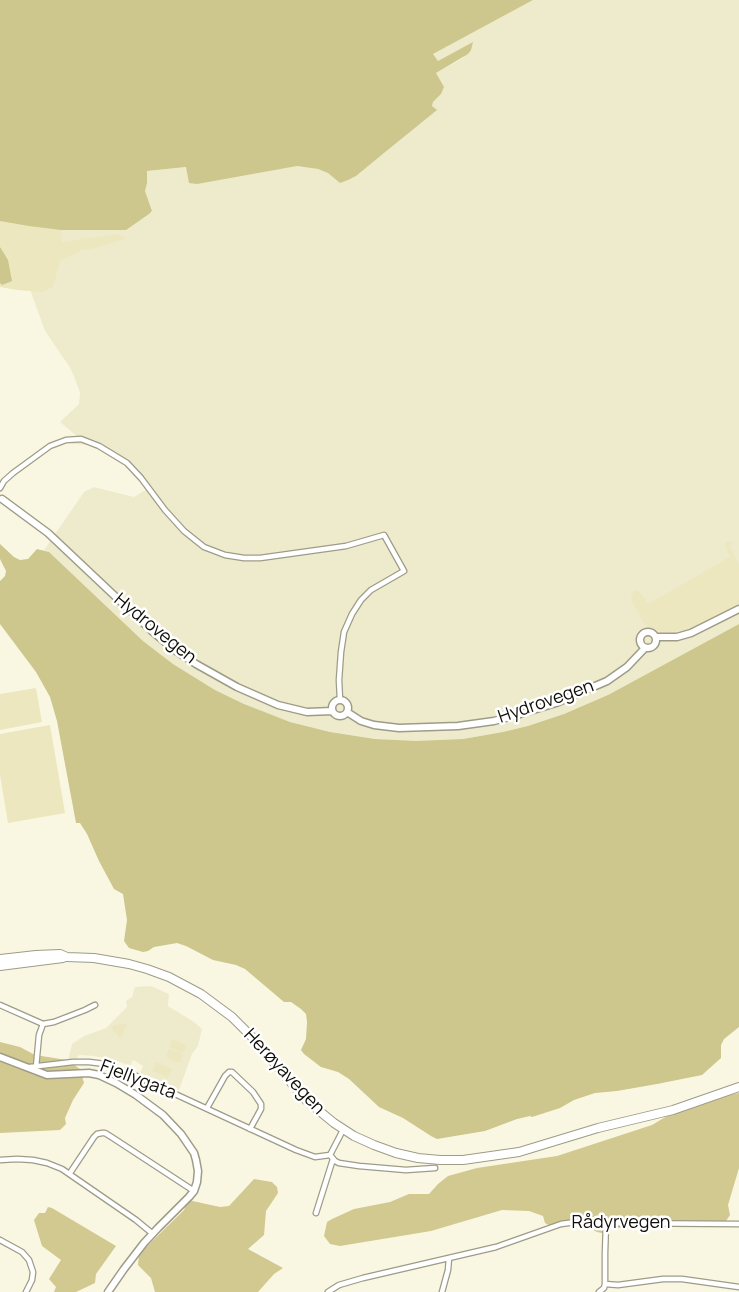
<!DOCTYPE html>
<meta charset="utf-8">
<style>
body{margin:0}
canvas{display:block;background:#f9f7e1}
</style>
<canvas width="739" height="1292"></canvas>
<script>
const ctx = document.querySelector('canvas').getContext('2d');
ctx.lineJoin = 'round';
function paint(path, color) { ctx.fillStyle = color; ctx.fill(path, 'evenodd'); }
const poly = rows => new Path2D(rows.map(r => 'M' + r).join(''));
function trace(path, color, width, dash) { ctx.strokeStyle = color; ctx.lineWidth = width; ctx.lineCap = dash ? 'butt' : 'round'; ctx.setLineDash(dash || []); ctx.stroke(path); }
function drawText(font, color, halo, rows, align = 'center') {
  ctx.font = font + ' Manrope,sans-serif'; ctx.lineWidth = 5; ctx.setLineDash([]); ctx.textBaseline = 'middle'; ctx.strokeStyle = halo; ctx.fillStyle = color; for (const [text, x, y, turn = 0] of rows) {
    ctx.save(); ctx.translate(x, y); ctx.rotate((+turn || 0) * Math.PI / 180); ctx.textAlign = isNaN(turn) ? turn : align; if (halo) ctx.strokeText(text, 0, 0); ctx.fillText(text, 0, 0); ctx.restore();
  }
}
paint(poly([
 [533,0,739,0,739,624,608,695,588,704,564,714,528,726,503,732,463,739,436,741,404,741,375,739,330,732,290,722,266,713,244,704,215,690,173,664,143,641,49,552,44,550,84,492,94,487,134,497,150,487,130,465,92,445,71,444,78,437,60,422,79,404,80,393,74,376,69,366,45,331,16,251,29,226,61,230,126,229,129,228,149,214,152,211,145,191,147,183,147,171,187,167,297,166,318,169,329,173,340,183,436,110,432,106,433,102,441,94,436,73,463,58,472,43,438,61,433,54],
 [151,986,169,994,168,1006,194,1022,202,1029,198,1046,192,1054,179,1090,149,1076,140,1074,143,1066,135,1061,133,1060,130,1066,115,1060,94,1056,79,1055,77,1058,68,1061,72,1044,84,1036,106,1028,127,1007,126,1001,132,997,135,987]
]), '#eeebcd');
paint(poly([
 [0,218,60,226,62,242,118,234,127,238,93,249,82,250,60,261,53,287,43,292,17,290,0,287],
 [730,541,733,543,729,546,739,564,739,606,702,625,688,630,669,632,658,631,646,625,643,621,631,600,632,595,634,592,637,590,639,591,648,604,730,557,725,545,725,543],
 [36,688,42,722,0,730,0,694],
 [50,725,65,813,8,823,0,775,0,734],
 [127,1024,120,1039,112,1028,114,1025],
 [172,1039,187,1045,183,1053,169,1047],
 [169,1049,183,1054,179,1063,166,1057],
 [156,1062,172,1069,168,1078,152,1071]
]), '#ece7be');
paint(poly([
 [0,1042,20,1047,35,1055,67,1060,80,1069,84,1083,73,1100,65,1118,66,1124,60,1130,0,1133],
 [739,1093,739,1168,728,1205,730,1215,726,1221,720,1226,611,1228,602,1233,597,1232,585,1226,571,1226,565,1224,559,1228,554,1228,545,1223,543,1216,529,1211,502,1210,431,1231,340,1246,330,1244,324,1236,327,1222,332,1219,354,1209,390,1202,409,1194,429,1194,438,1184,448,1176,477,1168,557,1156,652,1125,689,1103],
 [254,1179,272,1182,277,1187,278,1193,266,1211,264,1235,248,1249,283,1268,274,1274,258,1292,155,1292,151,1278,138,1265,139,1254,184,1210,188,1200,220,1207,229,1206],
 [48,1207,52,1208,116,1246,96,1274,95,1283,76,1292,54,1292,56,1287,49,1279,61,1260,42,1246,34,1220,39,1213,45,1213]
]), '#d1c990');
paint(poly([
 [0,0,533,0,433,54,438,61,473,42,471,50,468,54,436,73,444,87,441,94,433,102,432,106,437,110,379,157,356,176,348,180,340,183,328,173,318,169,297,166,197,184,189,183,186,167,147,171,147,183,145,191,152,211,149,214,129,228,126,230,61,230,29,226,0,221],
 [0,247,8,260,12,281,2,285,0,283],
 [0,544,14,557,20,560,28,559,37,549,49,552,143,641,173,664,215,690,244,704,290,722,330,732,375,739,416,741,463,739,503,732,528,726,564,714,608,695,739,624,739,1027,724,1039,721,1045,721,1058,702,1075,657,1084,617,1091,595,1093,574,1100,560,1108,532,1117,530,1116,517,1119,485,1131,437,1139,431,1136,403,1118,379,1107,349,1079,338,1072,321,1067,304,1054,301,1050,306,1039,307,1022,306,1014,301,1009,291,1002,284,1002,245,969,236,965,213,960,186,946,177,943,154,947,148,951,143,952,129,948,124,941,127,920,123,894,114,889,99,861,87,834,80,823,76,823,57,721,50,697,36,672,0,624,0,581,5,576,6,571,0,559]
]), '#cdc68d');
const street = poly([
 [0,488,4,481,13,473,50,446,66,440,81,439,99,446,127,463,141,478,165,510,184,531,204,547,225,555,244,558,260,558,346,546,384,535,404,571,371,590,361,600,352,614,344,632,341,652,339,680,340,700],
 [0,1005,43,1024],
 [30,1067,73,1062,89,1062,105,1064,134,1075,296,1150,315,1157,330,1155,343,1130],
 [36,1067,39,1035,43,1024,54,1022,85,1010,95,1005],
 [207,1108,225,1076,229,1072,232,1072,253,1092,261,1104,261,1109,250,1129],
 [330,1155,335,1161,339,1163,359,1166,406,1170,435,1168],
 [0,1160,17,1159,33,1160,47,1163,62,1169,136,1220,153,1234],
 [70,1173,94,1137,97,1134,102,1133,105,1133,113,1138,194,1191],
 [316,1213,333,1159],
 [0,1240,22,1252,29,1260,33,1272,32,1280,26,1292],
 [605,1284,618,1285,663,1279,682,1279,739,1287],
 [328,1292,339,1285,363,1278,496,1247,561,1224,583,1221,606,1223,739,1224],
 [442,1292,448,1270,449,1258],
 [599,1292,604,1288,605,1284,605,1253,606,1223]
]);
const secondary = poly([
 [2,499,48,533,153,632,176,651,196,664,237,687,278,705,307,712,332,711],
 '640 640a8 8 0 1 1 16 0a8 8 0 1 1-16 0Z',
 [656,637,677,637,691,633,739,609],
 '332 708a8 8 0 1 1 16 0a8 8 0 1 1-16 0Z',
 [347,712,361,721,374,725,399,728,458,726,494,721,517,715,556,703,607,681,627,667,645,648],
 [0,1057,47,1075,89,1073,99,1075,116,1083,136,1095,163,1115,181,1134,194,1153,196,1160,198,1171,197,1182,194,1191,189,1197,158,1228,144,1243,124,1269,108,1292]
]);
const highway = poly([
 [0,959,36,955,60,954,67,957,94,958,129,964,147,969,169,977,201,994,232,1017,251,1036,306,1100,334,1123,354,1136,374,1145,396,1153,418,1158,440,1160,463,1160,519,1152,598,1128,673,1110,739,1087],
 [0,966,63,958]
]);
trace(street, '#9e9c88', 7);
trace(secondary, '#9e9c88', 9);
trace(highway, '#9e9c88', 10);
trace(street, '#fff', 4.5);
trace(secondary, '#fff', 6);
trace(highway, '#fff', 8);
drawText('18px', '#0f0e07', '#fff', [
 ["Hydrovegen",155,629,39],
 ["Hydrovegen",546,702,-19],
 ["Herøyavegen",284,1072,47],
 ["Fjellygata",138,1080,21],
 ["Rådyrvegen",621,1223]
]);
</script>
